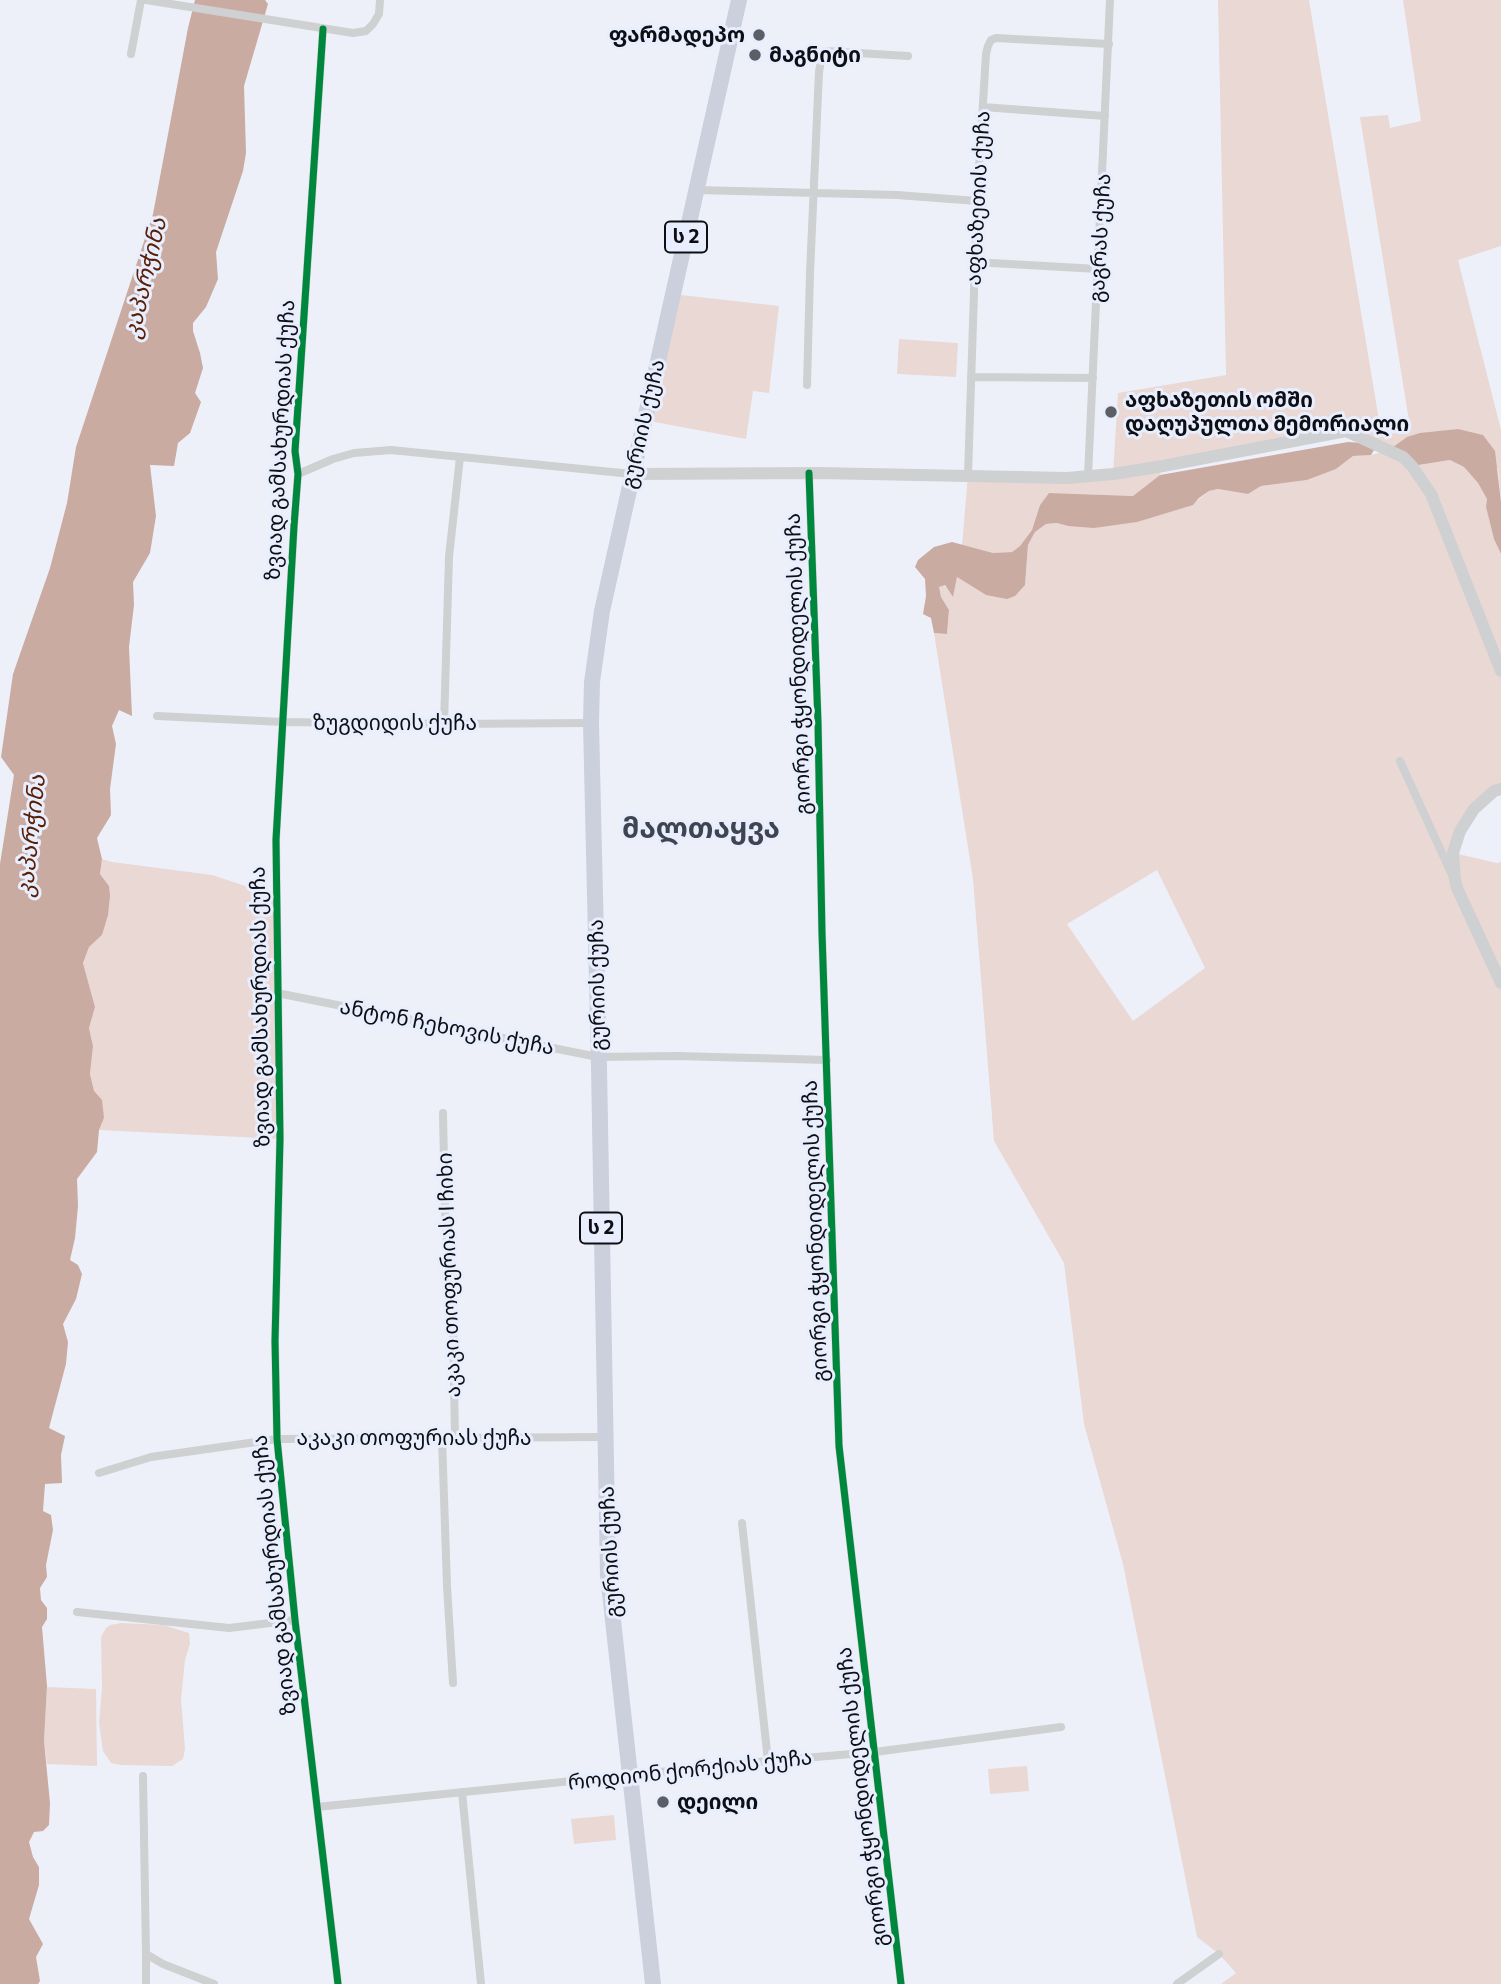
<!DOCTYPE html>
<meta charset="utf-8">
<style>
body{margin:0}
canvas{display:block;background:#edf0f9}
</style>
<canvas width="1501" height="1984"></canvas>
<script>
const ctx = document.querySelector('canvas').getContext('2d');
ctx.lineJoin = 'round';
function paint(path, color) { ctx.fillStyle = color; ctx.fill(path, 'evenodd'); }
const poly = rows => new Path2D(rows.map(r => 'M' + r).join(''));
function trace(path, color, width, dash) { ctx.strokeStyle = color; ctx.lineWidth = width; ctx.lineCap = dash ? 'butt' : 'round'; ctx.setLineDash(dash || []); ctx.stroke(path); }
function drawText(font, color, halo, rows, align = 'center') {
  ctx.font = font + ' Commissioner,"Noto Sans Georgian",sans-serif'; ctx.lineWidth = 6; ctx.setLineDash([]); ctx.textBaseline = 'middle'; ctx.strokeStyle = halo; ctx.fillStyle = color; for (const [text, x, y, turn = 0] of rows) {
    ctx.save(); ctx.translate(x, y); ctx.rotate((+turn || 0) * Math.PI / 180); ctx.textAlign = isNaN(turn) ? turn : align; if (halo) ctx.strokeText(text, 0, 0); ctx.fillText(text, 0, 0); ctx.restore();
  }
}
paint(poly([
 [1218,0,1309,0,1380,426,1409,421,1360,117,1388,115,1390,128,1421,121,1403,0,1501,0,1501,246,1458,260,1501,430,1501,502,1498,469,1458,429,1440,432,1412,466,1450,460,1464,467,1478,483,1487,499,1486,507,1494,538,1501,554,1501,789,1474,809,1454,853,1497,863,1501,862,1501,1984,1221,1984,1236,1973,1219,1954,1197,1937,1123,1564,1084,1424,1064,1263,994,1141,973,879,934,633,947,634,949,610,941,597,938,587,944,585,953,596,957,577,986,595,1025,585,1028,545,1035,532,1046,524,1057,523,1068,526,1192,505,1209,491,1218,489,1248,494,1261,486,1307,480,1336,469,1353,456,1371,455,1387,451,1346,431,1163,465,1160,475,1134,496,1049,493,1040,505,1032,530,1020,546,1012,552,993,553,962,545,968,475,1113,474,1118,393,1226,375],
 [1157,870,1205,968,1133,1021,1067,924],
 [672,294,779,306,769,393,753,391,746,439,644,420],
 [899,339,958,343,956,377,897,374],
 [102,859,112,862,212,875,276,896,280,1139,99,1130,104,1118,94,1091,90,1074,93,1046,89,1028,95,1007,83,963,89,947,102,935,109,886,100,874],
 [121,1623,163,1625,189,1633,190,1644,185,1660,181,1699,185,1749,183,1759,172,1766,121,1765,111,1763,103,1751,99,1723,102,1688,101,1637,106,1628,110,1625],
 [47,1687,96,1689,97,1766,47,1764,44,1741],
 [1027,1766,1029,1791,990,1794,988,1769],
 [614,1815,616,1840,574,1844,571,1819]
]), '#ead8d5');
paint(poly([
 [195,0,265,0,268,4,244,86,246,153,243,171,216,252,218,279,206,307,193,323,193,331,200,353,203,368,195,393,201,402,190,433,178,443,174,466,150,465,156,516,150,553,133,582,134,605,129,647,132,716,119,710,112,726,116,744,110,789,111,815,97,838,102,859,100,874,109,886,110,896,108,915,102,935,89,947,83,963,95,1007,89,1028,93,1046,90,1074,94,1091,102,1100,104,1118,99,1130,97,1152,77,1179,78,1206,75,1238,70,1260,78,1265,82,1274,76,1299,63,1324,68,1342,66,1364,49,1428,65,1436,61,1455,62,1483,45,1484,43,1511,51,1515,53,1530,46,1565,47,1577,40,1588,41,1600,47,1608,47,1619,42,1627,47,1686,44,1741,50,1803,49,1825,43,1831,34,1832,29,1842,33,1857,39,1867,39,1885,29,1919,43,1944,36,1957,40,1981,38,1984,0,1984,0,864,14,775,1,757,13,674,50,568,67,503,76,447,153,214,188,28],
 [1458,429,1483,435,1495,451,1501,502,1501,554,1494,539,1486,507,1487,499,1478,483,1464,467,1450,460,1412,466,1389,450,1407,437,1420,433],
 [1348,442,1362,443,1374,450,1371,455,1353,456,1336,469,1307,480,1261,486,1248,494,1218,489,1209,491,1199,498,1193,505,1137,522,1094,528,1068,526,1057,523,1046,524,1035,532,1028,545,1025,585,1015,596,1007,599,986,595,957,577,953,597,945,585,939,587,941,597,949,610,947,634,934,633,931,618,923,614,926,596,925,579,915,567,918,560,934,547,952,542,993,553,1012,552,1020,546,1032,530,1040,505,1049,493,1133,496,1160,475]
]), '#caaba1');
trace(poly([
 [146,0,353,33,366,31,373,24,379,14,380,0],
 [323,29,295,451,298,474,294,526,276,840,280,1139,275,1341,277,1439,295,1620,338,1984],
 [131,54,141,0],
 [983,107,1105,116],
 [697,190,897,195,977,201],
 [974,262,1098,269],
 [971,377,1093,378],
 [807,385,810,273,819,72,822,54,825,51,908,56],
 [809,473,818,723,822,933,839,1446,901,1984],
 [298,474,333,459,354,453,391,450,632,474],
 [968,475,977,201,986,54,988,46,991,40,996,38,1109,44],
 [1088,476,1110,0],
 [157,716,283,722,444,724,591,723],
 [444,724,449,557,460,457],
 [1400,761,1452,875],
 [277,993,598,1057,678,1056,827,1060],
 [443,1113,445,1212,453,1326,455,1437],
 [442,1438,447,1586,453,1683],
 [99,1473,151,1457,277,1439,606,1437],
 [742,1523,768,1761],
 [77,1612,229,1628,295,1620],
 [143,1776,146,1954,163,1964,214,1984],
 [462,1792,481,1984],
 [317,1807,768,1761,875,1752,1061,1727],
 [146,1984,146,1954],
 [1177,1984,1219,1954]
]), '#cfd0d1', 8);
trace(poly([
 [632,474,819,473,1067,478,1113,474,1163,466,1346,431,1403,457,1412,466,1431,494,1501,671],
 [1501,789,1494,791,1474,809,1460,831,1453,853,1455,880,1457,888,1501,983]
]), '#cfd0d1', 12);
trace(poly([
 [653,1984,608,1575,599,1067,591,723,592,682,602,611,739,0]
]), '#ccd0dd', 16);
trace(poly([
 [323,29,295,451,298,474,294,526,276,840,280,1139,275,1341,277,1439,295,1620,338,1984],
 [809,473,818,723,822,933,839,1446,901,1984]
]), '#00873e', 7);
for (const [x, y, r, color] of [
 [759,35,7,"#5b5e64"],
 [755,55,7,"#5b5e64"],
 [1111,412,7,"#5b5e64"],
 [663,1802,7,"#5b5e64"]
]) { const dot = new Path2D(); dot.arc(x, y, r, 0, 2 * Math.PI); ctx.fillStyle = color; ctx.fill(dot); trace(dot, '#e8eefe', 2.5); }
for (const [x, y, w] of [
 [686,237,42],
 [601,1228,42]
]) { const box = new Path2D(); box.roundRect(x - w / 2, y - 15.5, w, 31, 5); ctx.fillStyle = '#e8eefe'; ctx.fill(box); trace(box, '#0d0f14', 2); }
drawText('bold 19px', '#0d0f14', null, [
 ["ს 2",686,237],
 ["ს 2",601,1228]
]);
drawText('bold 21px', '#0d0f14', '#e8eefe', [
 ["ფარმადეპო",745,35,"right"],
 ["მაგნიტი",769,55],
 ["აფხაზეთის ომში",1125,400],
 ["დაღუპულთა მემორიალი",1125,424],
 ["დეილი",677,1802]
], 'left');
drawText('21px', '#0d0f14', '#e8eefe', [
 ["აფხაზეთის ქუჩა",978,198,-87],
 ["გაგრას ქუჩა",1100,238,-87],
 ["გურიის ქუჩა",643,424,-77],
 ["ზვიად გამსახურდიას ქუჩა",280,440,-87],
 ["გიორგი ჭყონდიდელის ქუჩა",798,664,-92],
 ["ზუგდიდის ქუჩა",395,723],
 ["გურიის ქუჩა",597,985,-91],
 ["ზვიად გამსახურდიას ქუჩა",260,1007,-91],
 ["ანტონ ჩეხოვის ქუჩა",447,1027,11],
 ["გიორგი ჭყონდიდელის ქუჩა",815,1231,-92],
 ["აკაკი თოფურიას I ჩიხი",449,1275,-92],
 ["აკაკი თოფურიას ქუჩა",414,1438],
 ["გურიის ქუჩა",610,1552,-93],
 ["ზვიად გამსახურდიას ქუჩა",274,1575,-96],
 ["როდიონ ქორქიას ქუჩა",690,1770,-6],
 ["გიორგი ჭყონდიდელის ქუჩა",862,1797,-97]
]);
drawText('italic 23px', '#592005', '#e8eefe', [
 ["კაპარჭინა",145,278,-77],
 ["კაპარჭინა",31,836,-84]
]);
drawText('bold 28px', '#3f4451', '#e8eefe', [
 ["მალთაყვა",701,829]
]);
</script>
